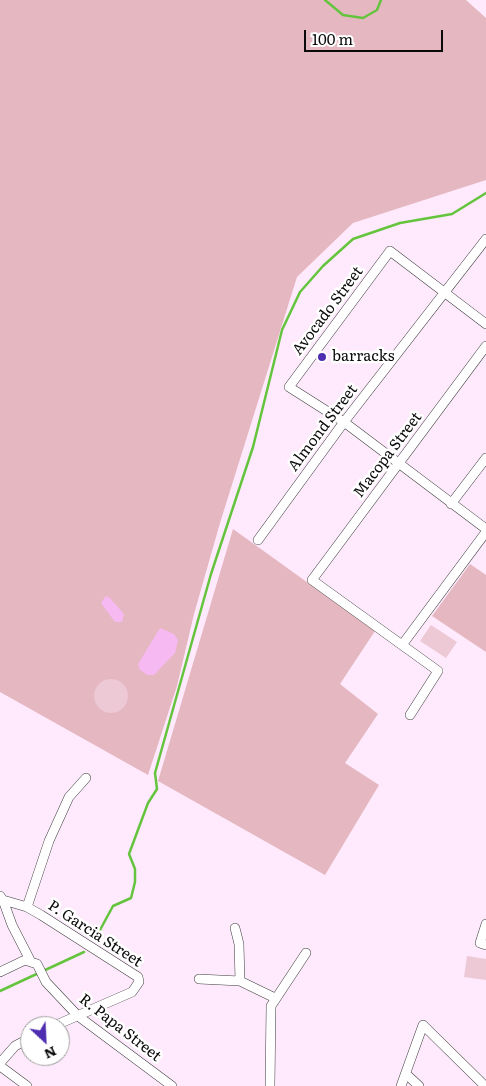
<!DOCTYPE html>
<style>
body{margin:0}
#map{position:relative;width:486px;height:1086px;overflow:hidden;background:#feeafc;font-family:Literata,serif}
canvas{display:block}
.north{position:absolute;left:20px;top:1016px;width:50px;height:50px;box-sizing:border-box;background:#fff;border:1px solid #9d9d9d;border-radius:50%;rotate:155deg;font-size:14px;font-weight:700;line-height:20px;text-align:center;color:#0b0b0b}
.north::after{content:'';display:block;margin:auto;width:18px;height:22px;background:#4f2db1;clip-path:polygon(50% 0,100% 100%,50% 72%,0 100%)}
.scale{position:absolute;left:304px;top:30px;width:139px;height:22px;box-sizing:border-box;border:2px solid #0b0b0b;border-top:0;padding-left:6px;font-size:15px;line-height:18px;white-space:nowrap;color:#0b0b0b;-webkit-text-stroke:4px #fff;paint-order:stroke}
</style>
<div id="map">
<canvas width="486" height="1086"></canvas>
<div class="north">N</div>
<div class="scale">100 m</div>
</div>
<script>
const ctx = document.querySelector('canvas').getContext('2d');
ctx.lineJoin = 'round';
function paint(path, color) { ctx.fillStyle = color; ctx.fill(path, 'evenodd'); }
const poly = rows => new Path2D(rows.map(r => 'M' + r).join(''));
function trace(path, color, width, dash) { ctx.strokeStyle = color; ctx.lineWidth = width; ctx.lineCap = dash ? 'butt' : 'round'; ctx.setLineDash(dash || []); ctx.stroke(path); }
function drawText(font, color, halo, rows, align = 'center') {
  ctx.font = font + ' Literata,serif'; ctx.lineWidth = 5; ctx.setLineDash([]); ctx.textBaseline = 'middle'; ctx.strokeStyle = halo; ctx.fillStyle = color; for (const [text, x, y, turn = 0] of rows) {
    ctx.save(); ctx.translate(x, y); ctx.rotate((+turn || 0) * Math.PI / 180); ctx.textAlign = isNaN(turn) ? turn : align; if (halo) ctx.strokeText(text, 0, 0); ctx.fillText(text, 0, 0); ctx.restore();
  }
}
paint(poly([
 [0,0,466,0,486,18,486,180,353,223,297,277,220,523,194,614,177,686,148,775,0,692],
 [233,529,375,631,340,684,378,714,345,763,379,785,325,875,158,781],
 [470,564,486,575,486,652,432,616]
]), '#e5b7c1');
paint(poly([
 [106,596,110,598,124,614,122,622,115,622,101,603],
 [160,628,174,634,178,640,175,653,154,675,147,675,140,670,138,664]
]), '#f6b9f1');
paint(poly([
 [431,625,457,642,446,658,420,641],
 '94 696a17 17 0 1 1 34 0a17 17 0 1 1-34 0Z',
 [467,956,486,959,486,980,464,977]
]), '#edc8d5');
trace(poly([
 [325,0,343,15,363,18,377,10,381,0],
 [100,930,113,906,131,898,135,882,135,869,129,854,148,803,157,789,155,773,211,574,253,447,282,330,300,292,323,266,353,239,400,223,452,214,486,193],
 [0,991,84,952]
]), '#65c43e', 2.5);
const street = poly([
 [486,324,390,251,289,387,344,422,486,529],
 [451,504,486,458],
 [258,540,344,422,486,239],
 [402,645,486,532],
 [410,715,438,671,312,580,486,346],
 [0,896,3,900,27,907,41,915,138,977,139,982,132,992,54,1026],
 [3,900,12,925,31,962],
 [27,907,49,841,69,797,86,778],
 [486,924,480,943,486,945],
 [235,928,239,944,240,981,275,998],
 [0,972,25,960,37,964,46,982,78,1016,172,1086],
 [199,979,240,981],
 [0,1063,15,1046,30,1038],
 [0,1066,27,1086],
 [406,1074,419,1086],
 [270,1086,271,1006,306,953],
 [401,1086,423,1025,485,1086]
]);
trace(street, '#3e3e3e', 10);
trace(street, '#fff', 9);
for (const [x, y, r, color] of [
 [322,357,5,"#4f2db1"]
]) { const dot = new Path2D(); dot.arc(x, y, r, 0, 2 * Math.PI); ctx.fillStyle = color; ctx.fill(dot); trace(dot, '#fff', 2); }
drawText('15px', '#0b0b0b', '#fff', [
 ["Avocado Street",328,311,-53],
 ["Almond Street",323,428,-53],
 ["Macopa Street",388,455,-53],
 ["P. Garcia Street",95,934,33],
 ["R. Papa Street",120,1028,38]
]);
drawText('15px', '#0b0b0b', '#fff', [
 ["barracks",332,357]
], 'left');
</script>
